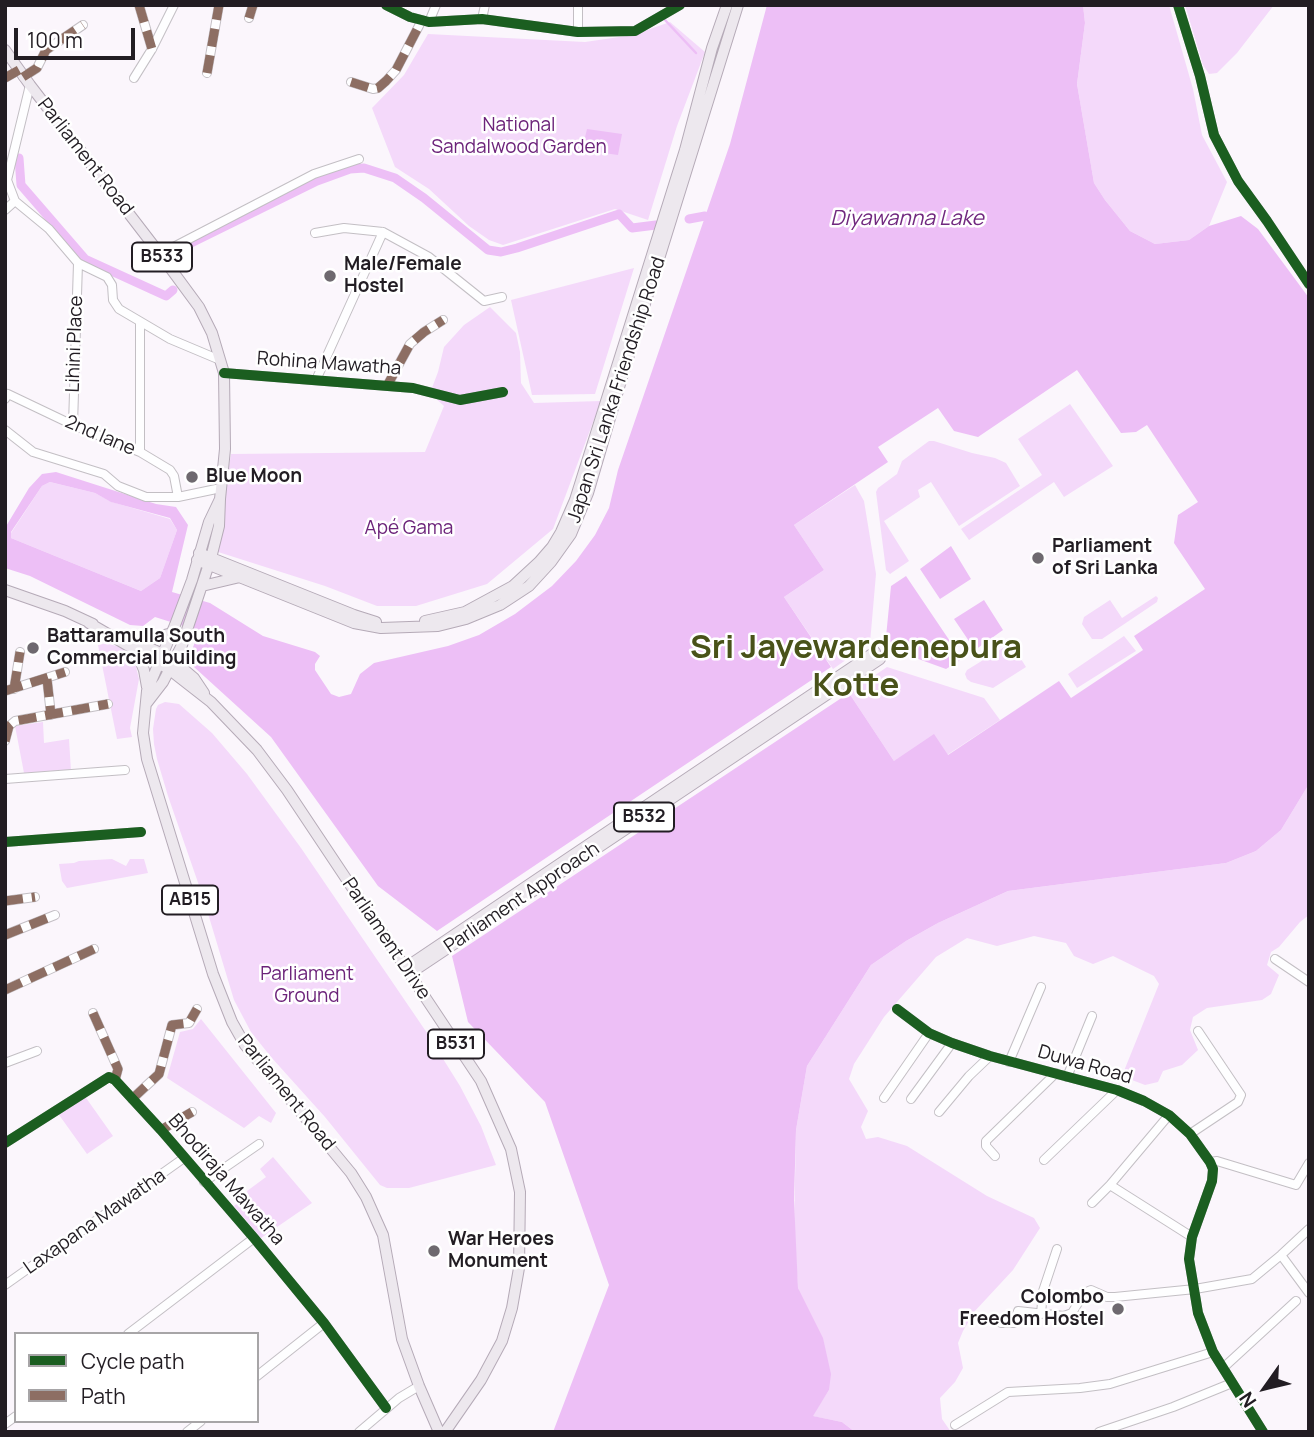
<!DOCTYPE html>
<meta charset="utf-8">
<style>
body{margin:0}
#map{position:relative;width:1314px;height:1437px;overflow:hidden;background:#fbf6fc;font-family:Manrope,sans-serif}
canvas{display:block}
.frame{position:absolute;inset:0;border:7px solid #221d23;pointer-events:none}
.legend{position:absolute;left:14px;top:1332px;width:245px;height:91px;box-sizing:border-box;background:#fff;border:2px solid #a7a5a7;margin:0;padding:9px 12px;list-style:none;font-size:21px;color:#221d23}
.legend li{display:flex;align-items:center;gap:14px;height:35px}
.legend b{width:35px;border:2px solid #a7a5a7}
.north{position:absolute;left:1230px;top:1353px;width:70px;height:70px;-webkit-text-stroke:5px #fff;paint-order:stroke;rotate:236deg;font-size:19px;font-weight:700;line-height:28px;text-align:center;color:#221d23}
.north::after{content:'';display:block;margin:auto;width:24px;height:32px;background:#221d23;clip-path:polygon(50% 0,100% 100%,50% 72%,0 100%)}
.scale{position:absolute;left:14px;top:28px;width:121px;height:32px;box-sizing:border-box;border:4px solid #221d23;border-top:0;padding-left:9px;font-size:21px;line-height:24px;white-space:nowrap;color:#221d23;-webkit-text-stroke:5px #fff;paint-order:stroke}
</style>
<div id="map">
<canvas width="1314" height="1437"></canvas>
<div class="frame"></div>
<ul class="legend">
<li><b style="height:9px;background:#1b5e20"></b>Cycle path</li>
<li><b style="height:9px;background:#8d6e63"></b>Path</li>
</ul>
<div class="north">N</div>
<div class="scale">100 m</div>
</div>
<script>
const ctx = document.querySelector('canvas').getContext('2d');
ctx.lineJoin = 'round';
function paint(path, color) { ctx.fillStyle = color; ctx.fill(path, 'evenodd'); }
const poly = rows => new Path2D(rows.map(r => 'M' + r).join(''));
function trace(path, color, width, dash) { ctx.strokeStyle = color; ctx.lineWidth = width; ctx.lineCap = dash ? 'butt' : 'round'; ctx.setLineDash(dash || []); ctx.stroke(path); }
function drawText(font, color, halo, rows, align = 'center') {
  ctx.font = font + ' Manrope,sans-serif'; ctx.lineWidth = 5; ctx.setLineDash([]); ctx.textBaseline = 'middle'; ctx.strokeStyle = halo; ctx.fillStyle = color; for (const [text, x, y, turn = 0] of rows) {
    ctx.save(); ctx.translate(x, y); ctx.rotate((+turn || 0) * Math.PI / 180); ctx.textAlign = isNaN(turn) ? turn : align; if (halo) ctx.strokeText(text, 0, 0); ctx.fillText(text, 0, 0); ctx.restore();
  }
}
paint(poly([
 [1083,5,1169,5,1193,89,1202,135,1227,182,1209,226,1189,240,1155,244,1130,231,1105,200,1094,183,1077,84,1085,23],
 [1185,5,1274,5,1237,53,1217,73,1209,74,1203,65],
 [670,22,705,52,677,126,648,220,615,209,503,245,489,240,469,226,429,189,395,167,372,108,404,75,428,34,585,42,633,35],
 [634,268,595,394,532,395,511,300],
 [490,307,516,333,520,352,521,383,534,403,601,401,553,529,487,584,416,606,377,606,325,586,215,551,231,454,425,452,444,406,430,393,438,372,444,347,464,325],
 [1070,404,1113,466,1064,497,1054,482,969,540,961,529,1042,475,1018,439],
 [929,441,934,441,972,453,995,458,1006,463,1020,486,959,526,931,482,918,490,920,497,884,521,909,561,890,574,886,570,876,492,878,488,897,474,902,461],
 [50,482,95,493,112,502,170,519,177,530,160,578,141,591,11,538,11,533,42,486],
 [855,485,864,501,876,574,870,643,833,669,784,597,824,570,794,525],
 [1156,596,1158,598,1157,602,1102,639,1092,639,1082,624,1084,617,1110,600,1122,618],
 [1124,636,1136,651,1077,688,1068,674],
 [107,643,119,647,130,655,135,663,139,679,130,728,132,737,117,739,98,645],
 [1011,643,1026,667,993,688,971,682,967,679,965,674,967,670],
 [887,667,984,698,1000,720,947,755,894,761,849,693],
 [165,702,179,704,212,733,247,774,301,848,425,1030,460,1086,481,1126,496,1165,409,1188,387,1188,380,1185,325,1117,271,1057,251,1032,234,1000,203,897,168,796,157,759,154,744,153,729,156,709,158,705],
 [43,722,44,743,69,739,71,771,24,773,15,726],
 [1309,784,1309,915,1300,922,1279,947,1271,952,1267,965,1279,975,1271,994,1262,1000,1207,1008,1193,1017,1190,1030,1198,1050,1182,1065,1163,1071,1158,1082,1145,1085,1132,1080,1124,1071,1159,984,1154,976,1113,956,1093,964,1074,956,1066,943,1034,936,997,946,967,938,936,957,884,1017,854,1064,849,1079,868,1111,861,1127,866,1139,878,1137,907,1146,987,1196,1034,1218,1040,1228,1013,1270,974,1312,963,1331,958,1343,963,1368,955,1382,940,1398,942,1419,951,1432,855,1432,842,1422,812,1416,829,1390,798,1288,794,1230,796,1130,807,1066,871,965,906,941,938,923,1008,891,1226,863,1256,851,1281,830],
 [112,859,126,866,130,859,144,859,148,873,67,888,62,881,59,864,74,863,79,861],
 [201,1019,276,1113,271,1123,259,1116,244,1128,167,1078,180,1032,193,1029],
 [84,1095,113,1136,87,1154,57,1112],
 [273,1157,312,1203,261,1238,234,1206,248,1195,247,1191,266,1177,260,1169]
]), '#f4d9fa');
paint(poly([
 [767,5,1083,5,1085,23,1077,84,1094,183,1105,200,1130,231,1155,244,1189,240,1209,226,1241,216,1258,229,1298,283,1309,298,1309,784,1281,830,1256,851,1226,863,1008,891,938,923,906,941,871,965,807,1066,796,1130,794,1200,798,1288,823,1338,831,1374,829,1390,813,1416,842,1422,855,1432,553,1432,609,1285,545,1102,468,1022,452,956,849,693,894,761,934,734,948,755,1059,681,1071,698,1143,650,1134,636,1205,589,1174,543,1178,515,1198,502,1147,425,1136,432,1121,433,1077,370,978,437,954,431,938,408,878,447,888,462,794,525,824,570,784,597,831,667,437,931,378,886,271,737,194,667,191,660,192,650,199,631,155,617,143,626,130,625,30,576,5,568,5,528,29,488,42,474,56,472,156,504,176,507,188,525,172,592,210,603,263,636,315,652,320,656,315,664,315,670,331,694,339,697,351,694,360,674,374,663,448,646,479,635,515,614,552,586,576,561,595,535,609,508,618,470,730,144],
 [50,482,95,493,111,502,170,518,177,530,160,578,141,591,11,538,11,532,42,486],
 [587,129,622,134,618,155,582,150],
 [951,546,971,579,940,599,920,569],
 [906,576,962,659,946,669,899,652,886,637,891,586],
 [984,600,1003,630,975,650,954,619]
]), '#edbff6');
trace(poly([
 [665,20,696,53]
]), '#edbff6', 2.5);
trace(poly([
 [19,158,21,185,85,259,166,296,173,290],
 [689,219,705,216],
 [178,254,189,244,317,181,350,169,364,168,395,178,424,198,488,250,501,252,517,248,619,214,632,228,656,225]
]), '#edbff6', 9);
const minor = poly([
 [139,5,152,49],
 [386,5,410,17,429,22,482,19,578,32,635,31,680,5],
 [1178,5,1200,76,1214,135,1238,181,1267,221,1309,284],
 [249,18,253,5],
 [482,19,485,5],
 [429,22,436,5],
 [578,32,578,5],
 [207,73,219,5],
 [23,77,37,68,46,50,83,25],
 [5,78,19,70],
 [134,78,152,49,174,5],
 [351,82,373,89,378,88,386,81,396,70,422,20],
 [15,201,49,229,78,263,107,277,112,285,113,300,119,309,170,339,220,360],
 [5,210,15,201,7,180,30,85],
 [315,233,344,228,383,232,429,257,484,301,502,297],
 [160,254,314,174,359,159],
 [224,373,413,388,460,400,503,392],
 [316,380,383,232],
 [387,386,410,344,424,332,443,320],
 [5,399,8,394,73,425,140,452,170,470,174,476,178,497],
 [73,425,78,263],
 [5,430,33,452,104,474,118,486,146,497,178,497,221,488],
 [140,452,140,322],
 [47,679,51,715],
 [14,689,20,652],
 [5,691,65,672],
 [5,741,9,726,15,721,108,704],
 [5,779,125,770],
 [5,842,141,832],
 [5,901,35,897],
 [5,935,55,915],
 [1275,959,1309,982],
 [5,990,94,949],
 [897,1009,929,1033,952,1043,990,1056,1117,1090,1144,1101,1169,1115,1190,1134,1210,1162,1213,1169,1212,1181,1192,1237,1189,1259,1198,1313,1213,1352,1263,1432],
 [93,1013,118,1069,115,1080],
 [1009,1062,1041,987],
 [5,1063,37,1051],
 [1067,1077,1092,1016],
 [884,1098,929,1033],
 [132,1099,159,1074,172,1025,189,1023,197,1009],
 [911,1099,952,1043],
 [939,1112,969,1076,990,1056],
 [161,1130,192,1112],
 [1190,1134,1238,1102,1241,1095,1198,1031],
 [5,1143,109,1077,115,1080,161,1130,254,1238,324,1323,386,1408],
 [995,1156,986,1146,986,1141,1056,1073],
 [1044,1160,1117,1090],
 [1210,1162,1217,1161,1296,1185,1309,1163],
 [204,1182,259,1144],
 [1110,1185,1192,1237],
 [1092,1203,1110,1185,1169,1115],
 [1281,1255,1309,1293],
 [5,1285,184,1158],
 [1041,1314,1043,1291,1057,1249],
 [1001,1323,1014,1323,1018,1311,1064,1316,1072,1313,1084,1293,1091,1290,1107,1297,1115,1297,1195,1289,1252,1279,1281,1255,1309,1229],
 [128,1334,254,1238],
 [1223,1368,1296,1301],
 [257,1376,324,1323],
 [5,1424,16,1416],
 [955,1425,1008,1392,1080,1388,1110,1384,1213,1352],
 [187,1432,201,1421],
 [359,1432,399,1398,419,1386],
 [1099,1432,1173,1407,1232,1383]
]);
const major = poly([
 [5,50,30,85,160,254,199,307,212,333,224,373,225,449,220,499,219,526,211,558,182,645,163,682,146,704],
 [220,499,209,522,192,580,175,625,147,691,143,733,147,759,213,974,232,1022,245,1045,259,1062,351,1173,366,1197,383,1235,402,1339,419,1386,439,1432],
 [199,553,354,615,376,622],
 [197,560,354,623,381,628,438,626,466,619,500,605,529,586,551,562,571,534,588,493,620,384,738,5],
 [202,586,240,577],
 [5,590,65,611,93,624],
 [425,621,465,612,513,586,539,562,552,547,561,532,575,500,685,150,712,48,727,5],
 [89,623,170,670,211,702,257,750,287,790,481,1081,511,1149,520,1192,519,1268,512,1308,502,1341,481,1380,445,1432],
 [127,638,163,654,174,661,194,678,204,693],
 [138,640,146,640,172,633],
 [132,650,139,658,144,670,147,687],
 [405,968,875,652],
 [409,974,880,659]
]);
trace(minor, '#c3bfc4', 10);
trace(major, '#b5aab7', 12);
trace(minor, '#fefeff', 8);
trace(major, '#ede8ee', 10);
trace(poly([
 [139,5,152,49],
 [249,18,253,5],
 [207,73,219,5],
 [23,77,37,68,46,50,83,25],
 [5,78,19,70],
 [351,82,373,89,378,88,386,81,396,70,422,20],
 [387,386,410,344,424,332,443,320],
 [47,679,51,715],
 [14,689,20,652],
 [5,691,65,672],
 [5,741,9,726,15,721,108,704],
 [5,901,35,897],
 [5,935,55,915],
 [5,990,94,949],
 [93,1013,118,1069,115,1080],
 [132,1099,159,1074,172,1025,189,1023,197,1009],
 [161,1130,192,1112]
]), '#8d6e63', 9, [18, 9]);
trace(poly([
 [386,5,410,17,429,22,482,19,578,32,635,31,680,5],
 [1178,5,1200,76,1214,135,1238,181,1267,221,1309,284],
 [224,373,413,388,460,400,503,392],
 [5,842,141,832],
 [897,1009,929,1033,952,1043,990,1056,1117,1090,1144,1101,1169,1115,1190,1134,1210,1162,1213,1169,1212,1181,1192,1237,1189,1259,1198,1313,1213,1352,1263,1432],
 [5,1143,109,1077,115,1080,161,1130,254,1238,324,1323,386,1408]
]), '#1b5e20', 10);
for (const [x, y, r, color] of [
 [330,276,7,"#6e696f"],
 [192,477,7,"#6e696f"],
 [1038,558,7,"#6e696f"],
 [33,648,7,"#6e696f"],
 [434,1251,7,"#6e696f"],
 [1118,1309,7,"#6e696f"]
]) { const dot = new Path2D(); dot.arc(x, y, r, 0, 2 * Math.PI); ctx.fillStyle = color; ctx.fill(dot); trace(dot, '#fff', 2.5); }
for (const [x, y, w] of [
 [162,257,60],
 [644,817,60],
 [190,900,56],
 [456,1044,56]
]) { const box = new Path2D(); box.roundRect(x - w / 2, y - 14.5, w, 29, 5); ctx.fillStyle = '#fff'; ctx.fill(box); trace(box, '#221d23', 2); }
drawText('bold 18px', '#221d23', null, [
 ["B533",162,257],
 ["B532",644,817],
 ["AB15",190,900],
 ["B531",456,1044]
]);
drawText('19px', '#6c237a', '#fff', [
 ["National",519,126],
 ["Sandalwood Garden",519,148],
 ["Apé Gama",409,529],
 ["Parliament",307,975],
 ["Ground",307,997]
]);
drawText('19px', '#221d23', '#fff', [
 ["Parliament Road",85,157,52],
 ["Lihini Place",75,344,-88],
 ["Rohina Mawatha",329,364,4],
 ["Japan Sri Lanka Friendship Road",617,390,-72],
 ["2nd lane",100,436,23],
 ["Parliament Approach",522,898,-34],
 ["Parliament Drive",386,939,56],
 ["Duwa Road",1085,1065,16],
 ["Parliament Road",286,1093,51],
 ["Bhodiraja Mawatha",226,1180,49],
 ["Laxapana Mawatha",95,1222,-35]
]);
drawText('bold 19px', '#221d23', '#fff', [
 ["Male/Female",344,265],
 ["Hostel",344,287],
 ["Blue Moon",206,477],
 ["Parliament",1052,547],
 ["of Sri Lanka",1052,569],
 ["Battaramulla South",47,637],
 ["Commercial building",47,659],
 ["War Heroes",448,1240],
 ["Monument",448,1262],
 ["Colombo",1104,1298,"right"],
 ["Freedom Hostel",1104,1320,"right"]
], 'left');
drawText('italic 21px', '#71287f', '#fff', [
 ["Diyawanna Lake",907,219]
]);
drawText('bold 33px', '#495219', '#fff', [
 ["Sri Jayewardenepura",856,649],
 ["Kotte",856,687]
]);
</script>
